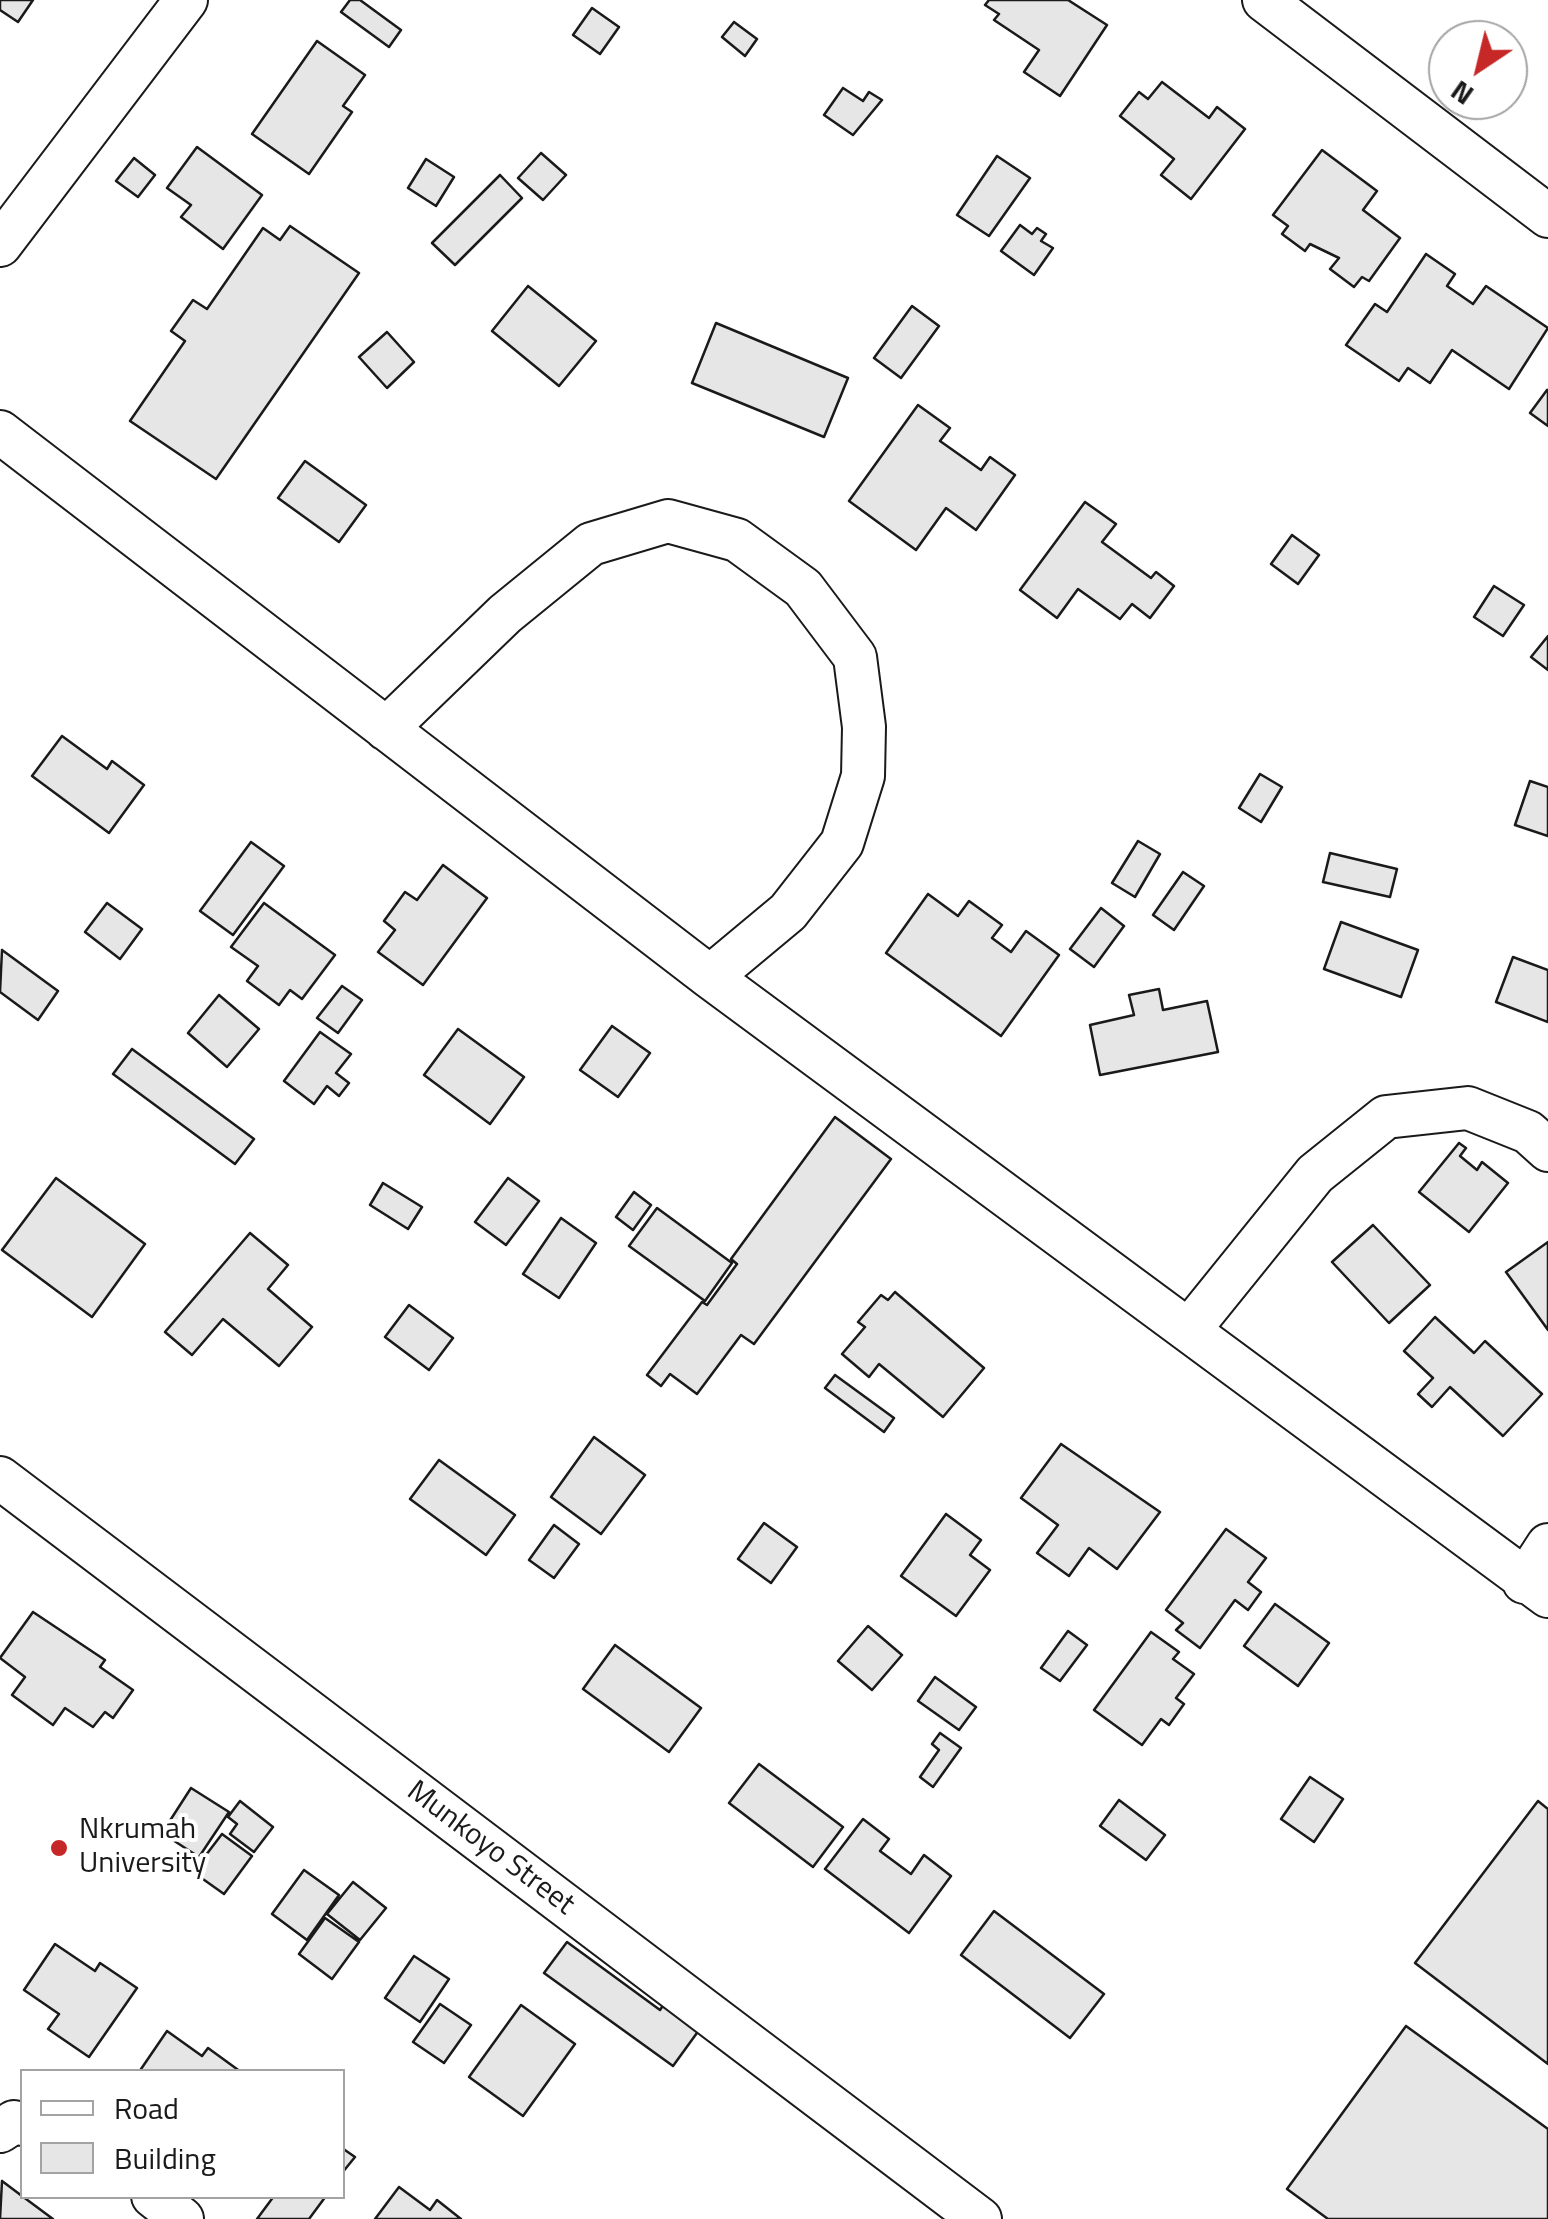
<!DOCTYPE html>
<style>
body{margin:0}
#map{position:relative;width:1548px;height:2219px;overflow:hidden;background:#fff;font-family:"Titillium Web",sans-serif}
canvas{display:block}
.legend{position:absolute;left:20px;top:2069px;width:325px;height:130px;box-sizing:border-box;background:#fff;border:2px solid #a3a3a3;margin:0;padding:12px 18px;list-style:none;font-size:30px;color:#1a1a1a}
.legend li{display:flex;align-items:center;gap:20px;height:50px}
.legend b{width:50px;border:2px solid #a3a3a3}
.north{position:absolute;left:1428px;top:20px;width:100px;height:100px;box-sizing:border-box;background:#fff;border:2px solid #a3a3a3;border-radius:50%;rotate:215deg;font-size:28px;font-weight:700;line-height:40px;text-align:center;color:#1a1a1a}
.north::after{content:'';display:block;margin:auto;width:35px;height:45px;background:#c62828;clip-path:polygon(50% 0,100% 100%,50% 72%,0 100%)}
</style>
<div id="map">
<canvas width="1548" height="2219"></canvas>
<ul class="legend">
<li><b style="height:12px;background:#fff"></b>Road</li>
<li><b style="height:28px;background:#e6e6e6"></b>Building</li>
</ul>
<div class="north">N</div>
</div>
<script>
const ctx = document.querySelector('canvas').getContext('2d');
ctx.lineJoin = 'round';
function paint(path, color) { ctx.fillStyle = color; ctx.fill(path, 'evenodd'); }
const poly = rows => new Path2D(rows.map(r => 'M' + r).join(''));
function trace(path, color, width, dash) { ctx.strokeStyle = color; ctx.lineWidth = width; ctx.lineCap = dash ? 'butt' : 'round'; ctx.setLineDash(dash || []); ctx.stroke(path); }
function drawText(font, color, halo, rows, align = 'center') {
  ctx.font = font + ' "Titillium Web",sans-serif'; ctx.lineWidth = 8; ctx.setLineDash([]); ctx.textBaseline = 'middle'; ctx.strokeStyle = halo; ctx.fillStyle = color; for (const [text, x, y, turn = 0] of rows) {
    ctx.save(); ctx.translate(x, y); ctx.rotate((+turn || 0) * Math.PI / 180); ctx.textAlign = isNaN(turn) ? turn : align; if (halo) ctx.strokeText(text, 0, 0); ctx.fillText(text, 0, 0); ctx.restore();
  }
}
const building = poly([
 [0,0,33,0,18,22,0,10,0,0],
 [350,0,360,0,401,30,389,47,341,12,350,0],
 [989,0,1068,0,1107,25,1060,96,1024,72,1039,50,994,20,999,14,985,5,989,0],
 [592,8,619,27,600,54,573,35,592,8],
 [734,22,757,39,745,56,722,37,734,22],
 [317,41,365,75,343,106,352,112,309,174,252,134,317,41],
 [1162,82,1209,118,1217,107,1245,129,1191,199,1161,175,1174,159,1120,116,1139,92,1148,99,1162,82],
 [843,88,863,101,869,92,882,100,853,135,824,115,843,88],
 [197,147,262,195,223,249,181,217,191,205,167,188,197,147],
 [1322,150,1377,191,1363,210,1400,238,1369,281,1362,277,1354,287,1330,269,1339,258,1310,244,1305,251,1282,234,1288,226,1273,215,1322,150],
 [541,153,566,175,543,200,518,178,541,153],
 [997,156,1030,178,989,236,957,215,997,156],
 [134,158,155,175,138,197,116,181,134,158],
 [426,159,454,177,436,206,408,188,426,159],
 [500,175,522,198,455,265,432,243,500,175],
 [1020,225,1032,234,1037,228,1046,234,1041,241,1053,248,1034,275,1001,251,1020,225],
 [290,226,359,273,216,479,130,421,185,341,171,331,193,300,207,309,263,228,280,240,290,226],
 [1426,254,1455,274,1447,286,1473,304,1486,286,1548,328,1509,389,1452,350,1430,383,1408,368,1399,381,1346,345,1375,304,1387,312,1426,254],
 [528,286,596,341,559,386,492,331,528,286],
 [912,306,939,326,901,378,874,358,912,306],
 [716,323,848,378,824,437,692,383,716,323],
 [387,332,414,362,387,388,359,357,387,332],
 [1547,390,1548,390,1548,426,1530,413,1547,390],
 [918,405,950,428,940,441,981,470,990,457,1015,475,976,530,946,508,916,550,849,501,918,405],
 [305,461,366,505,339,542,278,498,305,461],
 [1085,502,1116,524,1102,542,1151,578,1156,572,1174,586,1150,618,1132,604,1120,619,1078,589,1057,618,1020,590,1085,502],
 [1292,535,1319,555,1298,584,1271,564,1292,535],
 [1494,586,1524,605,1503,636,1474,617,1494,586],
 [1548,636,1548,670,1531,657,1548,636],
 [62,736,107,769,112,761,144,785,109,833,32,776,62,736],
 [1260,774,1282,787,1261,822,1239,808,1260,774],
 [1530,781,1548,787,1548,836,1515,825,1530,781],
 [1138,841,1160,854,1135,897,1112,883,1138,841],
 [251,842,284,866,233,935,200,911,251,842],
 [1330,853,1397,869,1390,897,1323,882,1330,853],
 [443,865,487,898,423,985,378,952,395,930,384,921,405,892,417,900,443,865],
 [1183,872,1204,886,1174,930,1153,915,1183,872],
 [928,894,958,916,969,901,1002,925,992,938,1011,952,1026,931,1059,955,1001,1036,886,953,928,894],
 [107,903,142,929,120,959,85,932,107,903],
 [264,903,335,955,302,999,290,990,279,1005,247,981,258,966,231,947,264,903],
 [1101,908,1124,926,1094,967,1070,949,1101,908],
 [1341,922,1418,950,1401,997,1324,969,1341,922],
 [2,950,58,991,38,1020,0,992,2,950],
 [1513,957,1548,970,1548,1022,1496,1002,1513,957],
 [342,986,362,1000,338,1033,317,1018,342,986],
 [1159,989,1163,1010,1207,1001,1218,1052,1100,1075,1090,1025,1134,1015,1129,995,1159,989],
 [219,995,259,1029,227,1067,188,1033,219,995],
 [612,1026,650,1053,618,1097,580,1070,612,1026],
 [458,1029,524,1077,490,1124,424,1075,458,1029],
 [320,1032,351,1054,336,1073,349,1083,339,1096,327,1086,314,1104,284,1081,320,1032],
 [132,1049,254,1139,235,1164,113,1074,132,1049],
 [835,1117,891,1159,754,1344,741,1335,697,1394,670,1374,661,1386,647,1375,702,1302,707,1305,737,1264,731,1259,835,1117],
 [1459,1143,1466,1148,1460,1156,1477,1170,1482,1162,1508,1183,1469,1232,1419,1192,1459,1143],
 [56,1178,145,1244,92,1317,2,1250,56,1178],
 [508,1178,539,1201,506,1245,475,1222,508,1178],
 [383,1183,422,1207,408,1229,370,1205,383,1183],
 [634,1192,651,1205,633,1230,616,1217,634,1192],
 [657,1208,732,1263,705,1301,629,1246,657,1208],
 [561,1218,596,1243,559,1298,523,1274,561,1218],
 [1373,1225,1430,1285,1389,1323,1332,1262,1373,1225],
 [250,1233,288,1265,268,1289,312,1327,279,1366,223,1319,192,1355,165,1332,250,1233],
 [1548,1242,1548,1330,1506,1272,1548,1242],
 [895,1292,984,1368,943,1417,879,1364,869,1377,842,1354,865,1327,858,1322,881,1295,888,1300,895,1292],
 [409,1305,453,1338,429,1370,385,1337,409,1305],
 [1435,1317,1474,1353,1485,1341,1542,1394,1503,1436,1450,1387,1432,1407,1418,1394,1433,1378,1404,1351,1435,1317],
 [835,1375,894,1418,884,1432,825,1388,835,1375],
 [594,1437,645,1475,601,1534,551,1497,594,1437],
 [1061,1444,1160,1512,1117,1569,1089,1548,1069,1576,1037,1553,1058,1525,1021,1498,1061,1444],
 [439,1460,515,1515,486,1555,410,1499,439,1460],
 [946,1514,981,1540,970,1555,990,1570,956,1616,901,1576,946,1514],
 [764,1523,797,1547,771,1583,738,1559,764,1523],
 [554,1525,579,1544,554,1578,529,1560,554,1525],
 [1226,1529,1266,1558,1248,1582,1261,1592,1248,1610,1235,1600,1200,1648,1176,1630,1183,1623,1166,1610,1226,1529],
 [1275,1604,1329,1643,1298,1686,1244,1646,1275,1604],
 [33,1612,105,1660,100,1667,133,1690,113,1718,105,1712,93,1727,65,1708,53,1725,12,1695,25,1677,0,1658,33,1612],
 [868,1626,902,1655,872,1690,838,1661,868,1626],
 [1068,1631,1087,1645,1060,1681,1041,1668,1068,1631],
 [1151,1632,1179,1652,1173,1659,1194,1674,1176,1698,1184,1704,1169,1725,1161,1719,1142,1745,1094,1710,1151,1632],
 [615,1645,701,1708,669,1752,583,1689,615,1645],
 [935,1677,976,1707,959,1730,918,1701,935,1677],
 [940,1733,961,1748,933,1787,920,1777,939,1750,932,1744,940,1733],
 [759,1764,843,1827,813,1867,729,1803,759,1764],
 [1310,1777,1343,1799,1314,1842,1281,1819,1310,1777],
 [191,1788,229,1812,199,1857,162,1833,191,1788],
 [1119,1800,1165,1835,1146,1860,1100,1826,1119,1800],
 [240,1801,273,1827,254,1852,230,1834,237,1824,228,1817,240,1801],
 [1538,1801,1548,1809,1548,2064,1415,1963,1538,1801],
 [863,1819,889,1839,880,1851,911,1874,924,1855,951,1876,909,1933,825,1869,863,1819],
 [222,1834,252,1856,224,1894,193,1872,222,1834],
 [304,1870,339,1895,307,1940,272,1914,304,1870],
 [353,1882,386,1908,360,1940,327,1914,353,1882],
 [994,1911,1104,1994,1070,2038,961,1955,994,1911],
 [325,1918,359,1942,332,1979,299,1954,325,1918],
 [567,1942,660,2010,666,2001,702,2026,673,2066,544,1973,567,1942],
 [55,1944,95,1971,100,1963,137,1988,89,2057,48,2029,59,2014,24,1990,55,1944],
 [414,1956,449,1979,420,2022,385,1998,414,1956],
 [440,2004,471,2025,444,2063,413,2042,440,2004],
 [521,2005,575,2044,523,2116,469,2077,521,2005],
 [1406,2026,1548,2129,1548,2219,1328,2219,1287,2189,1406,2026],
 [167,2031,202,2056,208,2048,241,2072,139,2072,167,2031],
 [342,2148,355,2157,342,2173,342,2148],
 [2,2181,22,2196,53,2219,0,2219,2,2181],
 [399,2187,430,2210,437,2200,461,2219,375,2219,399,2187],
 [274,2196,326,2196,309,2219,257,2219,274,2196]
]);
paint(building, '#e6e6e6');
trace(building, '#1a1a1a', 2.5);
const minor = poly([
 [1264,0,1548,216],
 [0,245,186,0],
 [0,432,710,977,1548,1596],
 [386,729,505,614,591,544,668,521,737,540,803,588,855,657,864,727,863,776,842,843,788,912,710,977],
 [1189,1330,1315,1174,1386,1117,1468,1108,1528,1132,1548,1150],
 [0,1478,980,2219],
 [1524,1582,1548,1545],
 [0,2131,14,2122,22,2124],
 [153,2196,182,2219]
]);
trace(minor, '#1a1a1a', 46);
trace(minor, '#fff', 42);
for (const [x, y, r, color] of [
 [59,1848,10,"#c62828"]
]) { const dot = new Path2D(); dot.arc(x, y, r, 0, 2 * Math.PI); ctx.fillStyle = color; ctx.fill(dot); trace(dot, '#fff', 4); }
drawText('30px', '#1a1a1a', '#fff', [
 ["Nkrumah",79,1831],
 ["University",79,1865]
], 'left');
drawText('30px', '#1a1a1a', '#fff', [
 ["Munkoyo Street",490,1849,37]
]);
</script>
